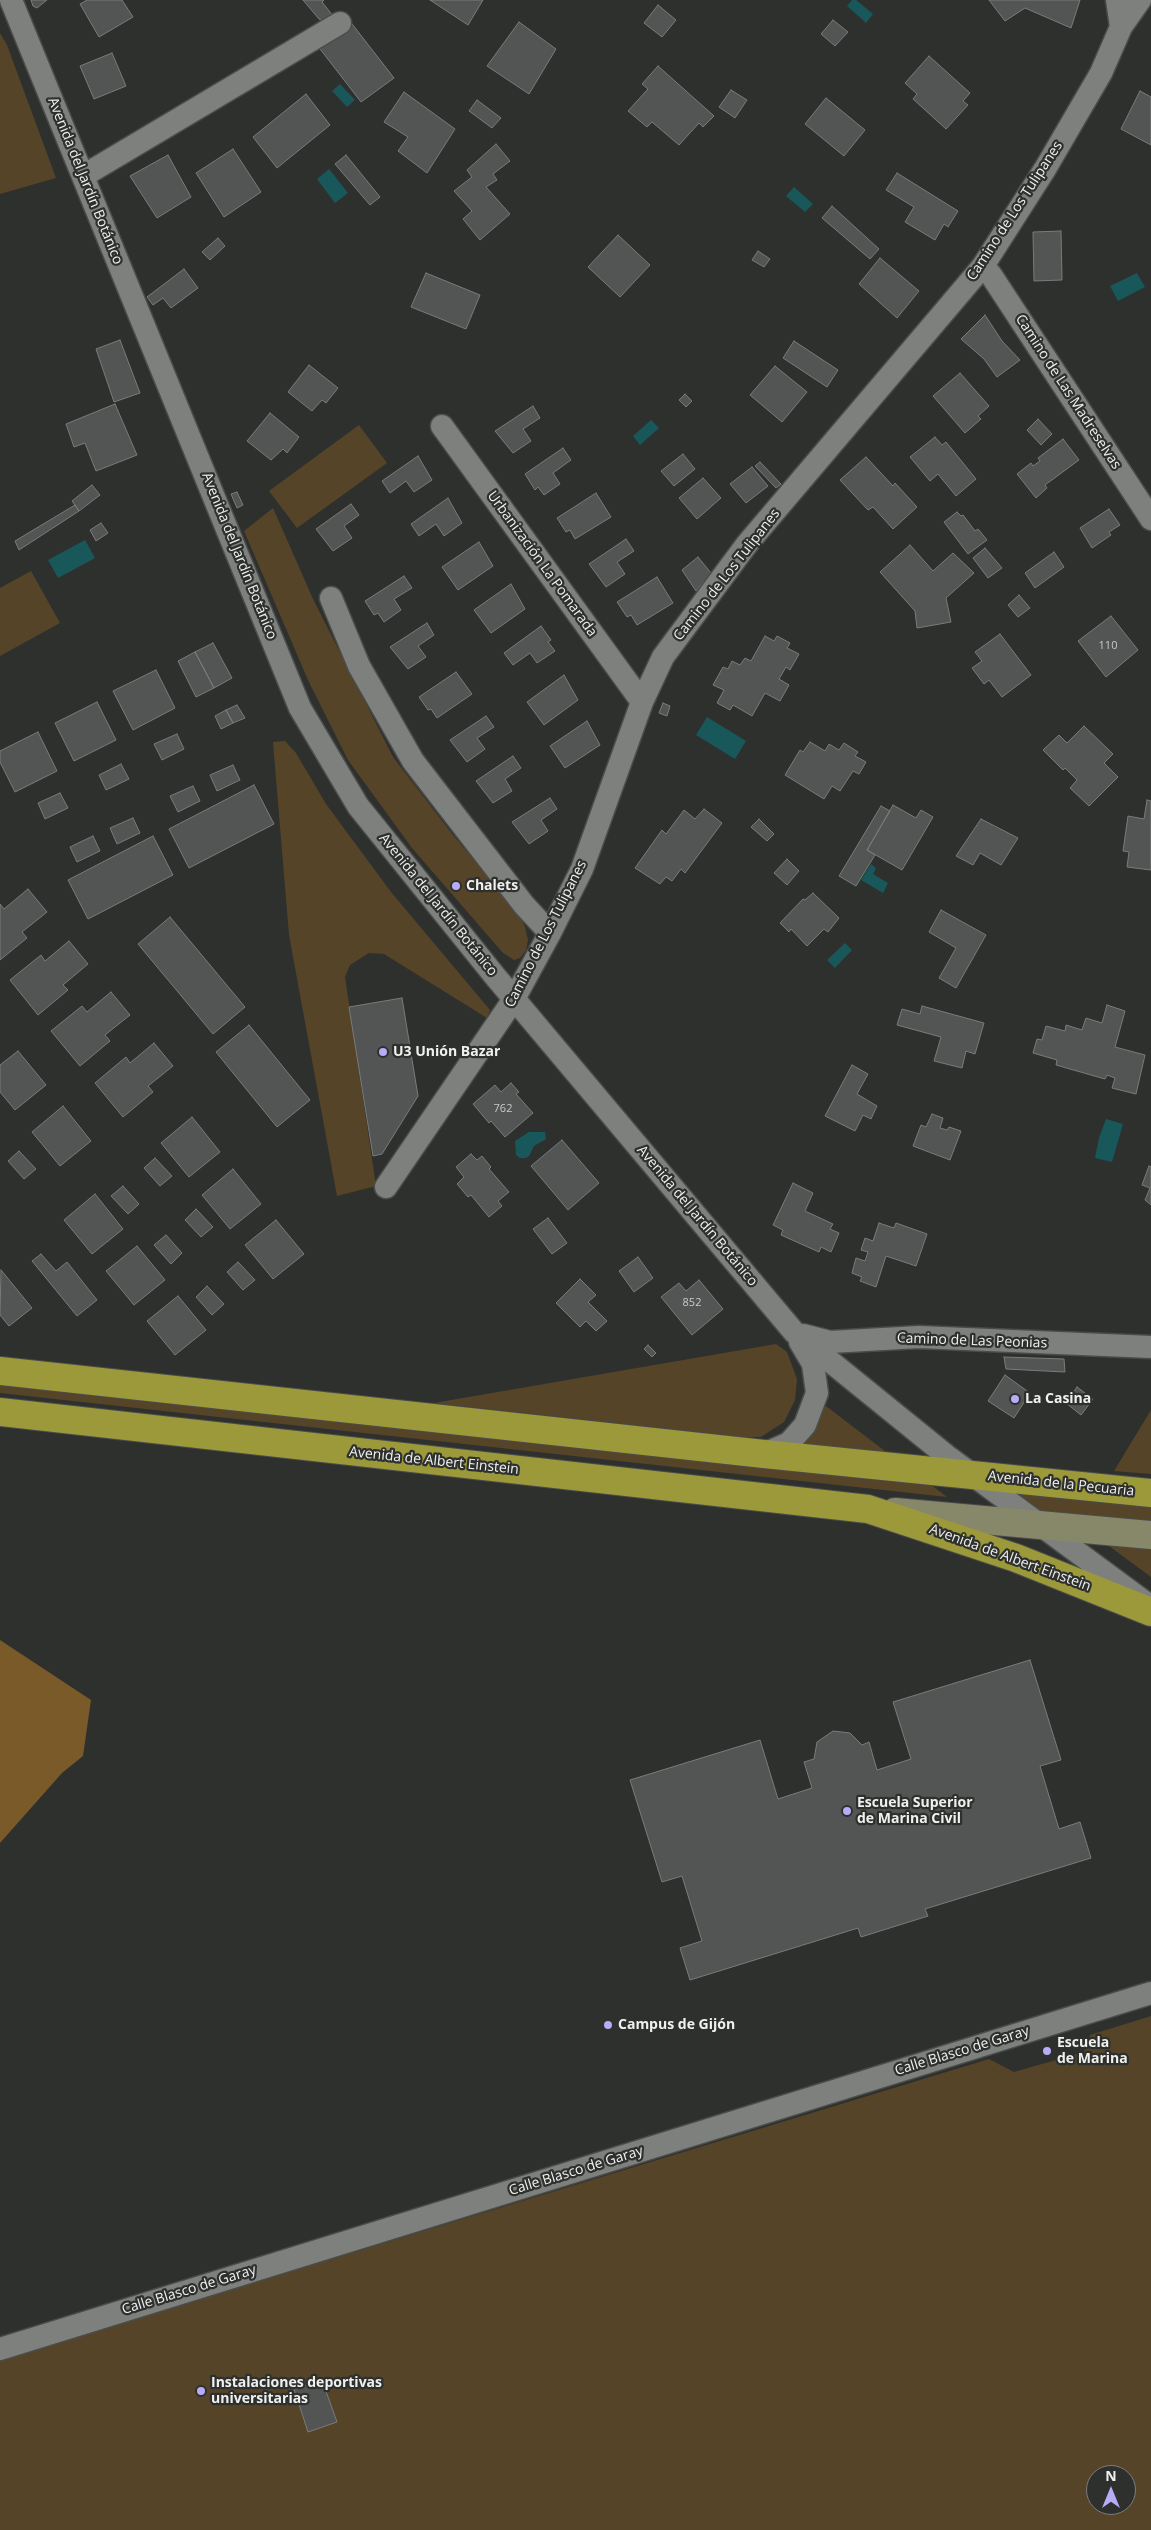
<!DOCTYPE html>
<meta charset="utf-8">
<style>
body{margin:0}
#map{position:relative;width:1151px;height:2530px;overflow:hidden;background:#2e302e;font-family:"Open Sans",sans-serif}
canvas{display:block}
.north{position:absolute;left:1086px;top:2465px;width:50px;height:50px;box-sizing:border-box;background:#2e302e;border:1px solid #7c7d7b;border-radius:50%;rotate:0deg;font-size:14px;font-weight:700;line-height:20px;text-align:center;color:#f0f1ef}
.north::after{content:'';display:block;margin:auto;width:18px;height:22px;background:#b8abf7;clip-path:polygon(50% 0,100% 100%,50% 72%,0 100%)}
</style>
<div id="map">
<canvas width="1151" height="2530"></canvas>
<div class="north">N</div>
</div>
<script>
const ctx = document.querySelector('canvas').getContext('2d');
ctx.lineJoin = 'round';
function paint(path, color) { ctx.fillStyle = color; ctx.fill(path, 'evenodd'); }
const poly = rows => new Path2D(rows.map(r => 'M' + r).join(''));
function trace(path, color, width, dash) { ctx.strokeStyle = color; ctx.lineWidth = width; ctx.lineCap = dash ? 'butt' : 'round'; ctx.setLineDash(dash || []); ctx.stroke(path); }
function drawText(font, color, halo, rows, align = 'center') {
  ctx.font = font + ' "Open Sans",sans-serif'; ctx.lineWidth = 4.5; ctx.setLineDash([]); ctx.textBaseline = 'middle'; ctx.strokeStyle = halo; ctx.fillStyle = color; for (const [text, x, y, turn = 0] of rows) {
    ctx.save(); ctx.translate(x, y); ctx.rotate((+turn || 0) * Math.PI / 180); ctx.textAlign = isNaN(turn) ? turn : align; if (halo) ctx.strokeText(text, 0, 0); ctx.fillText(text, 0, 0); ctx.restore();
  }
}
paint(poly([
 [0,33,7,45,56,178,0,194],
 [359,425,387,463,297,528,269,491],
 [273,508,313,599,393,757,453,835,518,913,525,927,528,940,526,950,520,958,514,960,503,953,412,848,348,760,308,680,244,531],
 [31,571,60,623,0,656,0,588],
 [285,741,296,753,326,804,391,892,490,1010,487,1018,384,954,369,953,350,965,345,977,376,1186,337,1196,289,935,273,742],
 [776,1344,787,1352,797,1379,795,1400,784,1422,761,1437,742,1437,434,1403],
 [0,1383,930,1484,947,1497,0,1393],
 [822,1403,894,1458,801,1449],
 [1151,1410,1151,1474,1114,1471],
 [971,1474,1151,1493,1151,1535,1039,1526],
 [1105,1543,1151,1544,1151,1577],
 [1151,2016,1151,2530,0,2530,0,2360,989,2059,1014,2072,1084,2052,1090,2035],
 [1096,2475,1126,2475,1126,2505,1096,2505]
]), '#564429');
paint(poly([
 [0,1640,91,1700,83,1756,62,1773,0,1843]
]), '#795a28');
paint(poly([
 [852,0,856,0,873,14,866,23,847,6],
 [340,84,355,100,347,107,332,91],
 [329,169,348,193,335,203,317,179],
 [794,187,813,204,805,212,786,196],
 [1137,273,1145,287,1118,301,1110,286],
 [651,420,659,428,640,445,633,436],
 [85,540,95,558,58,578,48,560],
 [707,717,746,741,735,759,696,735],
 [871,864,876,868,873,874,888,883,883,893,861,880],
 [845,943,852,950,835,968,827,960],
 [1106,1119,1123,1124,1112,1162,1095,1158,1099,1138],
 [529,1132,545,1132,546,1139,534,1146,529,1156,526,1158,520,1158,516,1155,515,1141]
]), '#18585b');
const building = poly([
 [31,0,47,0,37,8,33,6,31,0],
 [87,0,122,0,133,17,99,37,80,4,87,0],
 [303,0,324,0,322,2,333,16,326,22,319,19,303,0],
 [430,0,483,0,468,25,430,0],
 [989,0,1080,0,1071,28,1025,8,1005,21,989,0],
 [658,5,676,20,662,37,644,23,658,5],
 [349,20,394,78,361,102,317,45,349,20],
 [833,20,848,32,835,46,821,34,833,20],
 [519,22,556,49,529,94,487,66,519,22],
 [112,53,126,86,94,99,80,66,112,53],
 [929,56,970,93,963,101,968,105,946,129,913,99,917,94,905,83,929,56],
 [658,66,714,116,703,127,699,123,679,145,652,122,647,127,628,111,648,89,642,84,658,66],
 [731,90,747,100,735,118,719,107,731,90],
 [1140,91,1151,97,1151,145,1121,129,1140,91],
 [404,92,455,129,427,173,398,151,408,137,384,122,404,92],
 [306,94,330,125,277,168,253,137,306,94],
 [826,98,865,130,844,156,805,124,826,98],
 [477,100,501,118,492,128,469,111,477,100],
 [496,144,510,161,493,174,497,180,486,187,510,214,480,240,463,219,472,211,454,191,472,177,467,170,496,144],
 [233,149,261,192,224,217,196,173,233,149],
 [168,155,191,197,157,218,130,176,168,155],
 [346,155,380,197,370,205,335,164,346,155],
 [897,173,958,211,948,227,944,224,935,240,905,222,914,207,886,190,897,173],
 [832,206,879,249,870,259,822,218,832,206],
 [1061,231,1062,280,1034,281,1033,232,1061,231],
 [618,235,650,265,620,297,588,267,618,235],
 [218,238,225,246,210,260,202,252,218,238],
 [758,251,770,259,764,267,752,260,758,251],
 [880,258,919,291,897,318,859,284,880,258],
 [184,269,198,288,171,308,163,298,153,305,147,297,184,269],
 [426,273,480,295,466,329,411,307,426,273],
 [985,315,1002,341,1020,360,997,377,984,359,961,339,985,315],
 [120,340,140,393,114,402,96,349,120,340],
 [794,341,838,370,827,387,783,358,794,341],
 [309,365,338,388,326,403,322,400,312,411,288,392,309,365],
 [775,366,807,392,782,422,750,395,775,366],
 [960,373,989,406,978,416,981,419,965,433,933,396,960,373],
 [685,394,692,401,686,407,679,400,685,394],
 [115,404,137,455,96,471,85,443,74,447,66,424,115,404],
 [533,406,540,418,523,429,531,441,513,453,495,431,533,406],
 [270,413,299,437,287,453,283,449,271,460,247,441,270,413],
 [1038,419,1052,434,1041,445,1027,430,1038,419],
 [935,437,942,445,946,442,976,479,956,496,938,474,930,481,910,457,935,437],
 [1063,439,1079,460,1045,485,1047,488,1036,498,1017,474,1031,463,1033,466,1040,461,1038,458,1063,439],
 [563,448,571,460,553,473,560,484,544,495,538,487,535,490,525,474,563,448],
 [683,454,695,469,674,486,661,471,683,454],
 [418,456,432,480,414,492,406,481,390,493,382,481,418,456],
 [866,457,893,486,895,483,917,507,893,529,873,507,868,510,840,480,866,457],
 [760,462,781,484,776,488,755,466,760,462],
 [752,467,768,486,746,503,730,484,752,467],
 [703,478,721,498,697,519,679,498,703,478],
 [92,485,100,495,79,511,72,501,92,485],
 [237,492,243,505,237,508,231,494,237,492],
 [596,493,611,517,575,539,570,530,566,532,557,518,596,493],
 [448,498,462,523,444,536,436,524,419,536,411,524,448,498],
 [351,504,359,515,344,526,352,538,333,551,316,529,351,504],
 [75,505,79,511,19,550,15,541,75,505],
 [1109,509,1120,525,1109,532,1111,535,1092,548,1080,528,1109,509],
 [957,512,961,516,963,515,975,531,978,529,987,540,968,554,944,522,957,512],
 [101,523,108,533,96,541,90,530,101,523],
 [626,539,634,551,617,562,625,574,606,587,589,564,626,539],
 [479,542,493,566,458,590,442,567,479,542],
 [910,545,933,571,953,553,974,573,946,598,951,622,917,628,915,611,880,572,910,545],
 [985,548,1002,568,988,578,973,558,985,548],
 [1054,552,1064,567,1035,588,1025,573,1054,552],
 [698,557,711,573,696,591,682,570,698,557],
 [404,576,412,588,394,599,401,610,384,622,378,613,374,615,365,601,404,576],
 [657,577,673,603,637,625,631,615,627,617,617,602,657,577],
 [511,584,525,609,491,633,474,610,511,584],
 [1019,595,1030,608,1018,617,1008,605,1019,595],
 [1111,616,1138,650,1106,677,1078,641,1111,616],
 [427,623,434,635,418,646,426,657,408,669,390,647,427,623],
 [541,626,551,640,548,642,555,651,537,663,530,653,513,665,504,653,541,626],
 [1000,634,1031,675,1002,697,989,680,984,684,972,668,982,661,975,652,1000,634],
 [765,636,774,641,777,636,790,643,787,648,799,654,790,670,786,667,779,679,789,685,780,701,765,693,752,716,733,705,730,710,717,703,724,690,713,685,723,667,728,669,732,661,740,665,745,658,751,661,765,636],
 [213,643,232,678,214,688,195,652,213,643],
 [195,652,214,688,196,697,178,661,195,652],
 [156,670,175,708,133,730,113,691,156,670],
 [456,672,472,694,437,718,431,709,428,710,419,697,456,672],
 [564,675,578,700,544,725,527,702,564,675],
 [97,702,116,740,74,761,55,723,97,702],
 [663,703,670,706,667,716,659,713,663,703],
 [237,705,245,718,233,723,226,710,237,705],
 [226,710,233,723,221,729,215,716,226,710],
 [486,716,494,727,477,738,485,749,467,762,450,740,486,716],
 [587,721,600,745,565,768,550,746,587,721],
 [1084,726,1113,754,1104,763,1118,777,1089,806,1070,788,1077,780,1065,768,1063,770,1043,750,1059,735,1067,743,1084,726],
 [38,732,57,771,15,792,0,762,0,751,38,732],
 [177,734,184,749,162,760,154,744,177,734],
 [810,742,825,751,829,744,839,750,844,743,858,752,855,756,866,762,859,774,853,771,840,791,832,786,824,799,785,775,800,750,803,752,810,742],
 [513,756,521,768,505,779,512,791,493,803,476,781,513,756],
 [121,764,129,779,106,790,99,775,121,764],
 [233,765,240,780,217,791,210,775,233,765],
 [254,785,274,824,189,868,169,829,254,785],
 [193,786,200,801,178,812,170,796,193,786],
 [60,793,68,808,45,819,38,803,60,793],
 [550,798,557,809,541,820,548,831,529,844,512,822,550,798],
 [1147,800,1151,801,1151,870,1127,867,1129,852,1123,851,1128,816,1144,819,1147,800],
 [893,805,916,818,921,810,933,817,902,870,867,850,893,805],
 [881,806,890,811,867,850,875,855,856,886,839,876,881,806],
 [704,809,722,823,685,873,681,869,672,881,666,877,660,884,635,868,662,830,666,834,684,810,695,819,704,809],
 [133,818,140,833,117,844,110,828,133,818],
 [759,819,774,834,767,841,751,827,759,819],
 [981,819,1018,838,1001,865,980,853,973,865,956,856,981,819],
 [93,836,100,851,77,862,70,847,93,836],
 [153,836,173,875,88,919,68,880,153,836],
 [787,859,799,871,787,885,774,873,787,859],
 [28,889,47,912,22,932,27,938,0,960,0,904,4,909,28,889],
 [813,893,839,918,828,932,824,929,807,946,791,929,789,932,780,923,803,899,805,900,813,893],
 [941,910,986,935,956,988,939,978,956,948,929,932,941,910],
 [170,917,245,1007,213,1034,138,944,170,917],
 [69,941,88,964,63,985,68,990,38,1015,10,980,41,955,45,961,69,941],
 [111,992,130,1015,105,1035,110,1041,80,1066,51,1031,82,1006,87,1012,111,992],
 [402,998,418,1096,382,1154,373,1156,349,1007,402,998],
 [1107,1005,1125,1011,1115,1047,1145,1055,1136,1094,1112,1088,1115,1078,1107,1075,1105,1079,1056,1065,1057,1060,1033,1053,1037,1039,1042,1040,1046,1026,1065,1031,1066,1025,1082,1030,1086,1018,1102,1023,1107,1005],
 [922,1006,984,1023,975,1054,966,1051,962,1068,934,1061,941,1037,897,1025,902,1009,920,1014,922,1006],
 [249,1025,310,1100,277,1127,216,1052,249,1025],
 [154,1043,173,1066,148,1086,153,1092,123,1117,95,1083,126,1057,130,1063,154,1043],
 [18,1051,46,1085,15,1110,0,1092,0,1065,18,1051],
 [852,1065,868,1074,857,1094,877,1106,871,1119,863,1115,855,1131,825,1116,852,1065],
 [511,1083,519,1092,516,1094,533,1113,505,1137,491,1121,489,1123,473,1104,495,1085,501,1092,511,1083],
 [63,1106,91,1141,60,1166,32,1132,63,1106],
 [932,1114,943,1118,940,1128,947,1130,949,1127,961,1131,950,1160,913,1146,921,1125,926,1127,932,1114],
 [192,1117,220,1152,189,1177,161,1143,192,1117],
 [562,1140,599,1183,568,1210,531,1166,562,1140],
 [19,1151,36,1169,24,1179,8,1161,19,1151],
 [471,1154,477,1160,482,1156,491,1167,489,1169,509,1192,498,1201,502,1206,489,1217,471,1195,468,1197,457,1184,464,1177,456,1167,471,1154],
 [155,1158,172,1176,160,1186,144,1168,155,1158],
 [1149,1166,1151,1167,1151,1205,1145,1200,1150,1188,1142,1185,1149,1166],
 [233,1169,261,1204,230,1229,202,1195,233,1169],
 [793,1183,813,1193,805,1211,833,1224,830,1229,839,1233,831,1252,821,1247,819,1252,781,1235,783,1230,773,1225,793,1183],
 [123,1186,139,1204,128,1214,111,1196,123,1186],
 [95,1194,123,1229,92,1254,64,1220,95,1194],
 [196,1209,213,1227,201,1237,185,1220,196,1209],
 [548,1218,567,1243,552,1254,533,1229,548,1218],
 [276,1220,304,1254,273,1279,245,1245,276,1220],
 [879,1223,894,1228,896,1223,927,1234,916,1266,886,1256,876,1287,860,1281,862,1277,852,1273,856,1258,865,1261,868,1252,861,1250,865,1238,873,1241,879,1223],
 [166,1235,182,1253,171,1264,154,1245,166,1235],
 [137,1246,165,1280,134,1305,106,1271,137,1246],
 [41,1254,56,1271,67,1262,97,1300,77,1316,32,1261,41,1254],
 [638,1257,653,1278,634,1292,619,1271,638,1257],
 [238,1262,255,1280,243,1290,227,1272,238,1262],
 [1,1270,32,1308,9,1326,0,1315,1,1270],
 [580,1279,596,1295,588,1302,607,1321,596,1331,586,1321,580,1327,556,1303,580,1279],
 [699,1280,723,1309,692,1335,661,1297,679,1283,686,1291,699,1280],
 [207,1286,224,1304,212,1315,196,1297,207,1286],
 [178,1296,206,1330,175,1355,147,1321,178,1296],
 [648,1345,656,1353,652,1357,644,1349,648,1345],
 [1004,1357,1064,1359,1065,1372,1006,1369,1004,1357],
 [1005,1375,1030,1393,1014,1418,988,1401,1005,1375],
 [1077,1387,1093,1399,1081,1415,1066,1403,1077,1387],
 [1030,1660,1061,1760,1040,1766,1059,1829,1080,1822,1091,1858,925,1909,928,1916,861,1937,858,1928,690,1980,680,1948,702,1941,682,1876,662,1882,630,1780,760,1740,778,1799,812,1788,804,1762,814,1759,817,1742,833,1731,850,1733,862,1745,869,1742,877,1770,911,1759,893,1702,1030,1660],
 [322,2380,337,2422,308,2432,294,2389,322,2380]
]);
paint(building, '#525554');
trace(building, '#797c7b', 1);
const street = poly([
 [11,0,300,708,358,806,494,975,794,1332,947,1456,1146,1603],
 [1121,27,1140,0],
 [83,176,340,23],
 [983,266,991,275,1151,519],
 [442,426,642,702],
 [331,598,359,666,413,761,524,905,550,933],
 [386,1187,514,999,550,933,582,869,642,702,663,657,747,544,983,266,1045,169,1101,73,1121,27,1117,0],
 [803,1335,830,1342,919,1337,1151,1347],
 [764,1454,789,1443,805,1425,817,1393,813,1364,800,1342],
 [0,2349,1151,1993]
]);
const secondary = poly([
 [895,1512,1151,1535]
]);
const highway = poly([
 [0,1371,764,1454,1151,1493],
 [0,1412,868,1509,1016,1558,1151,1612]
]);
trace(street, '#4b4c4a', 25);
trace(secondary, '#4b4c4a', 30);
trace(highway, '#4b4c4a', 30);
trace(street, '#7e807e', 22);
trace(secondary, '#87886a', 28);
trace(highway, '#9c993a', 28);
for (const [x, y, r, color] of [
 [456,886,5,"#b8abf7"],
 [383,1052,5,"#b8abf7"],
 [1015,1399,5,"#b8abf7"],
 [847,1811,5,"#b8abf7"],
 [608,2025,5,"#b8abf7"],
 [1047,2051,5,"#b8abf7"],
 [201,2391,5,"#b8abf7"]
]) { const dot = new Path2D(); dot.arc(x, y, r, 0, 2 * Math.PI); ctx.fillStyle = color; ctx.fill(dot); trace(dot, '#2e302e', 2); }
drawText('11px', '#c8cac8', null, [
 ["110",1108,646],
 ["762",503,1109],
 ["852",692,1303]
]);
drawText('14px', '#f0f1ef', '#2e302e', [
 ["Avenida del Jardín Botánico",85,181,68],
 ["Camino de Los Tulipanes",1015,211,-57],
 ["Camino de Las Madreselvas",1068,392,57],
 ["Avenida del Jardín Botánico",239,556,68],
 ["Urbanización La Pomarada",542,564,54],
 ["Camino de Los Tulipanes",727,575,-52],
 ["Avenida del Jardín Botánico",438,905,51],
 ["Camino de Los Tulipanes",546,934,-63],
 ["Avenida del Jardín Botánico",697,1216,50],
 ["Camino de Las Peonias",972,1341,2],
 ["Avenida de Albert Einstein",434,1461,6],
 ["Avenida de la Pecuaria",1061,1484,6],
 ["Avenida de Albert Einstein",1010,1558,20],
 ["Calle Blasco de Garay",962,2051,-17],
 ["Calle Blasco de Garay",576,2171,-17],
 ["Calle Blasco de Garay",189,2290,-17]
]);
drawText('bold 14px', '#f0f1ef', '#2e302e', [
 ["Chalets",466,886],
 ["U3 Unión Bazar",393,1052],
 ["La Casina",1025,1399],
 ["Escuela Superior",857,1803],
 ["de Marina Civil",857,1819],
 ["Campus de Gijón",618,2025],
 ["Escuela",1057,2043],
 ["de Marina",1057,2059],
 ["Instalaciones deportivas",211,2383],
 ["universitarias",211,2399]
], 'left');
</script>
